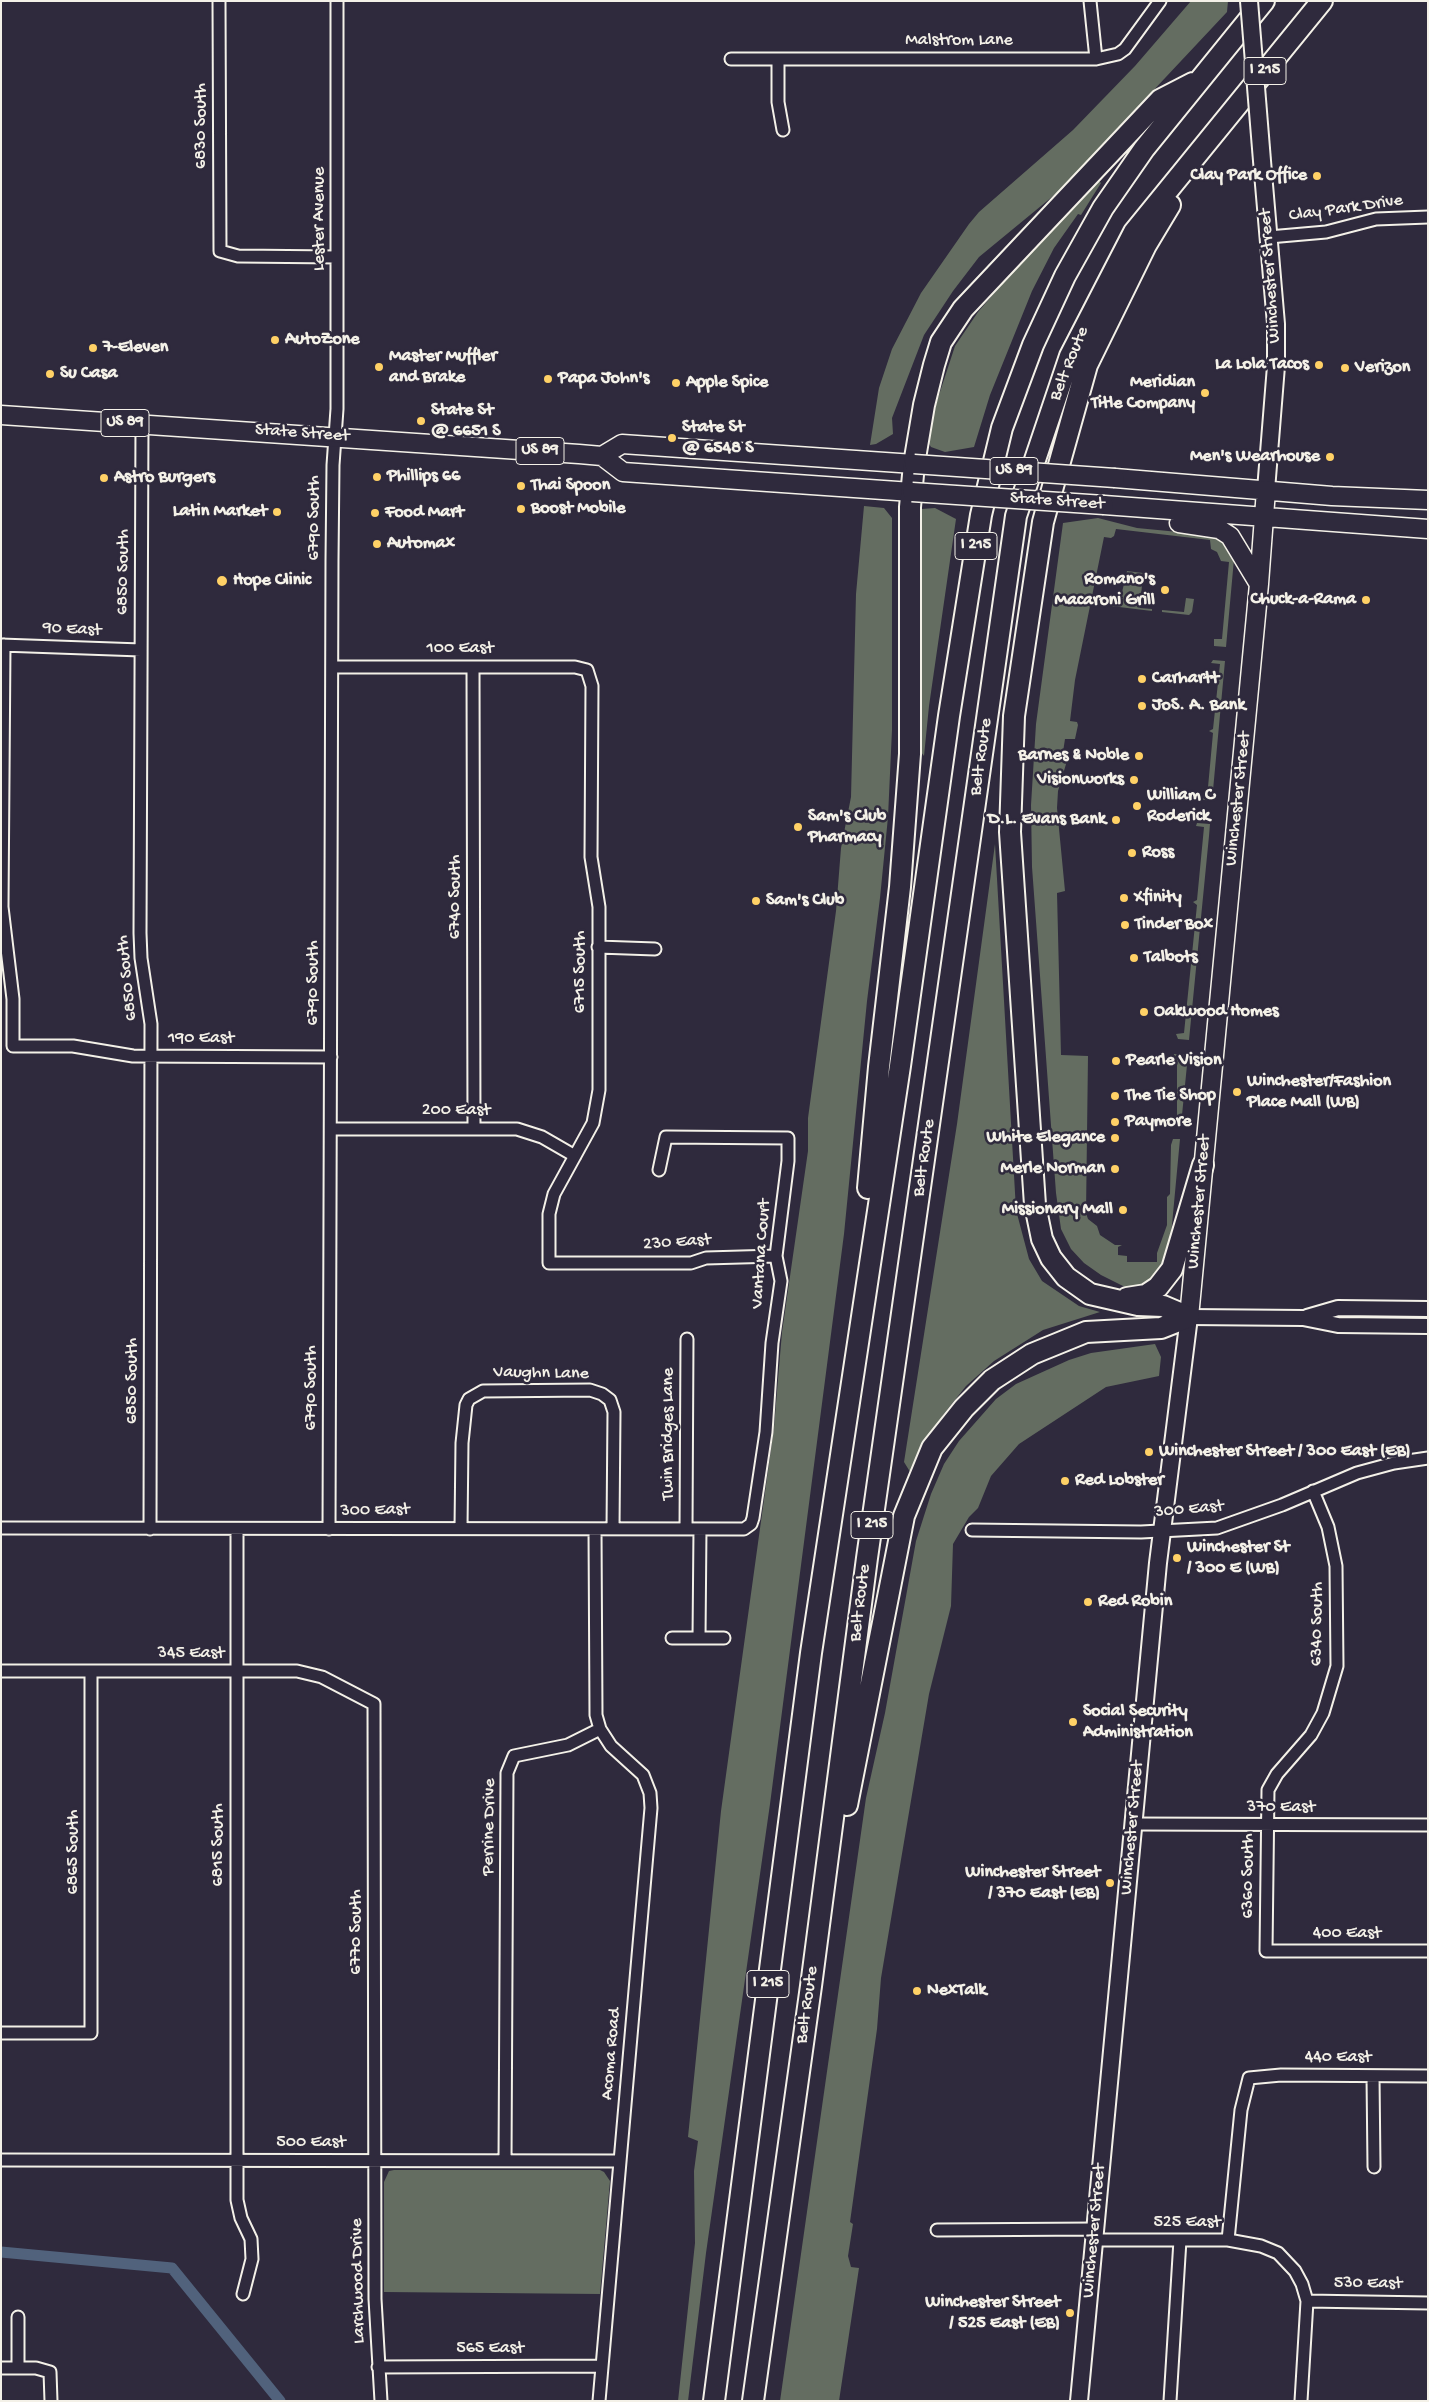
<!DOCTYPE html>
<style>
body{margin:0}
#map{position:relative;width:1429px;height:2402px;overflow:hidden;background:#2f2a3d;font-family:"Gochi Hand",sans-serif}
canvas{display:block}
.frame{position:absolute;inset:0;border:2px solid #f4f1e8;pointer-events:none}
</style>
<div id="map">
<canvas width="1429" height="2402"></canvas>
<div class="frame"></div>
</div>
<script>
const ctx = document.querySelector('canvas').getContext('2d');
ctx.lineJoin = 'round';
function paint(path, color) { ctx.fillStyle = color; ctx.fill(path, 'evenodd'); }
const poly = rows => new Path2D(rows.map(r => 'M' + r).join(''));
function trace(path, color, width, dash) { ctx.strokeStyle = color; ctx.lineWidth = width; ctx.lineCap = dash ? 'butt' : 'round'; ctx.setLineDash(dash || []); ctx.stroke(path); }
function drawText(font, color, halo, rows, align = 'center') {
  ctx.font = font + ' "Gochi Hand",sans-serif'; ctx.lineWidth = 5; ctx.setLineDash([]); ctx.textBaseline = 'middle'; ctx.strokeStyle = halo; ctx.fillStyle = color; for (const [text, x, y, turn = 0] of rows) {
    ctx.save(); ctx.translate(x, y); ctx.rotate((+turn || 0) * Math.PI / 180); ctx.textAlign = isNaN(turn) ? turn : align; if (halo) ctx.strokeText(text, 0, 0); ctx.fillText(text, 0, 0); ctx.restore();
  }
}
paint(poly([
 [1191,1,1228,1,1227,12,1058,192,979,257,953,291,924,335,892,418,893,434,876,444,870,445,879,388,892,349,921,293,969,224,979,212,1073,130,1135,66],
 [1098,180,1101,183,1081,215,1078,214,1054,248,1032,291,990,395,974,447,945,452,931,447,928,442,936,404,955,346,978,312,1002,284],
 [864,506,884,508,892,518,892,730,888,817,880,898,867,1001,844,1234,770,1804,706,2253,688,2401,678,2401,695,2243,694,2171,698,2141,688,2137,721,1811,774,1427,782,1332,808,1151,808,1118,836,911,841,848,851,797,856,594],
 [935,508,956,519,929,706,924,756,921,752,922,509],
 [1098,518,1137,528,1220,536,1234,559,1226,647,1214,646,1214,639,1222,639,1229,562,1221,561,1217,552,1211,549,1210,540,1116,529,1114,536,1111,538,1104,537,1075,680,1070,721,1077,722,1078,725,1075,739,1065,739,1063,752,1069,754,1058,791,1057,808,1065,891,1057,893,1061,1055,1088,1056,1086,1213,1088,1219,1097,1226,1100,1235,1115,1245,1122,1245,1118,1247,1118,1255,1127,1256,1127,1262,1157,1262,1157,1253,1167,1225,1167,1197,1170,1194,1171,1145,1173,1139,1180,1139,1170,1246,1158,1280,1130,1293,1125,1287,1101,1275,1084,1263,1071,1249,1061,1229,1056,1193,1032,867,1031,805,1036,724,1063,523],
 [1127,571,1143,573,1140,608,1152,609,1152,611,1111,606,1112,604,1119,605],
 [1186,598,1194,599,1192,612,1189,615,1162,612,1162,610,1184,612],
 [1213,660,1225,661,1212,801,1198,799,1207,798,1213,733,1209,731,1213,729,1220,664,1211,663],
 [1197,823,1210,824,1209,836,1189,1040,1178,1039,1176,1034,1184,1033,1197,905,1193,902,1197,900,1204,827,1196,826],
 [995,844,1016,1210,1029,1259,1042,1281,1079,1306,1100,1312,1043,1330,994,1361,966,1386,943,1415,912,1475,904,1462,957,1124],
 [1174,1054,1188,1055,1181,1125,1171,1120,1171,1118,1177,1118,1177,1064,1173,1062],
 [1155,1344,1161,1357,1159,1376,1106,1387,1019,1444,991,1476,978,1508,969,1517,953,1544,951,1606,929,1694,881,1978,877,2029,850,2222,853,2224,848,2256,851,2267,859,2268,839,2401,780,2401,866,1798,885,1713,916,1541,931,1494,944,1464,959,1441,996,1399,1016,1384,1069,1360,1091,1353],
 [394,2170,600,2170,604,2172,610,2181,600,2294,384,2292,384,2182,389,2171]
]), '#646d61');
trace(poly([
 [1,2252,172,2268,280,2401]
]), '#51627c', 11);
const minor = poly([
 [219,1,220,251,238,256,337,257],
 [1090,1,1096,59],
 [731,59,1096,59,1118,54,1125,49,1160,1],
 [778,59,778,102,783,130],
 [1269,237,1326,232,1376,219,1428,217],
 [142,424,140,933,141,958,151,1024,150,1529],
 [1,645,141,650],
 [4,645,2,907,13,999,13,1046,73,1046,133,1056,331,1057],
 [332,667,575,667,587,670,592,686,591,857,599,907,599,1090,593,1123,554,1194,549,1214,549,1263,691,1263,706,1258,776,1256],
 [473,667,474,1128],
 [598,947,655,949],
 [331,1129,517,1129,542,1137,575,1156],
 [1313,1491,1328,1527,1336,1566,1337,1666,1323,1713,1311,1735,1277,1774,1268,1790,1266,1951,1428,1951],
 [1,1528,744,1529,751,1524,753,1518,766,1432,772,1343,781,1281,776,1256,788,1161,788,1138,666,1137,659,1170],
 [461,1528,462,1443,466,1405,469,1399,483,1391,590,1390,602,1394,610,1400,614,1412,613,1529],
 [237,1529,237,2200,241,2218,251,2239,252,2259,243,2294],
 [329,1529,332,560,333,465,337,409,337,1],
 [595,1529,596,1715,600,1729,611,1746,643,1775,650,1793,651,1808,599,2401],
 [686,1529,687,1339],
 [972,1530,1141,1532,1217,1528,1282,1505,1357,1473,1394,1463,1428,1458],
 [672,1638,724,1638],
 [699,1638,700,1529],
 [1,1671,297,1671,322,1677,374,1704,375,2299,381,2401],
 [1134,1824,1428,1825],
 [1,2033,91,2033,91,1671],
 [1373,2076,1374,2167],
 [1,2160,620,2161],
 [505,2161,507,1773,514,1756,568,1745,600,1729],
 [937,2230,1095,2229],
 [1094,2240,1228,2240,1261,2246,1278,2253,1295,2271,1302,2284,1307,2301,1301,2401],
 [1228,2240,1241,2110,1249,2078,1281,2075,1428,2076],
 [1307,2301,1428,2303],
 [18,2317,18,2368],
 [378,2367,602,2366],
 [1,2368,36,2368,50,2372,51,2401],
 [1170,2401,1180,2240]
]);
const tertiary = poly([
 [1189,1317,1303,1318,1338,1325,1428,1326],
 [1307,1317,1338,1308,1428,1309]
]);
const secondary = poly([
 [1263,173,1276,324,1276,366,1266,490],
 [1079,2401,1158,1563,1189,1317]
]);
const primary = poly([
 [1,415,579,454,602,456,623,472,912,492],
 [602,456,622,444,914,464],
 [1115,478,1332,496,1428,500],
 [1104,505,1428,529],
 [1179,523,1219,529,1230,536,1259,584],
 [1189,1317,1259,584,1266,490]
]);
const motorway = poly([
 [1170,205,1146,245,1087,365,1043,522,1014,716,1010,832,1035,1205,1042,1239,1051,1258,1066,1277,1090,1294,1138,1305,1163,1306,1189,1317],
 [868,1188,879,1067,900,887,910,754,910,507,914,464,924,405,934,365,941,342,963,309,1160,100,1193,83],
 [1127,1298,1146,1295,1158,1287,1172,1269,1203,1165],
 [847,1805,904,1516,932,1448,964,1408,992,1380,1032,1354,1086,1332,1161,1328,1189,1317],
 [714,2401,811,1653,900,1066,949,716,981,515,1002,428,1033,345,1065,276,1103,208,1144,149,1264,1],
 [753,2401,811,1986,867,1558,1016,516,1070,356,1134,232,1322,1]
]);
trace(minor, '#f4f1e8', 15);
trace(tertiary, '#f4f1e8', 18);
trace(secondary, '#f4f1e8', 20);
trace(primary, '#f4f1e8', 21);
trace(motorway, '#f4f1e8', 24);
trace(minor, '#2f2a3d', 11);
trace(tertiary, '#2f2a3d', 14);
trace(secondary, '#2f2a3d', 16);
trace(primary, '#2f2a3d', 18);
trace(motorway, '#2f2a3d', 20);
const secondaryBridge = poly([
 [1249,1,1263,173]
]);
const primaryBridge = poly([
 [914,464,1115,478],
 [912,492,1104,505]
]);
trace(secondaryBridge, '#f4f1e8', 20, []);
trace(primaryBridge, '#f4f1e8', 21, []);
trace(secondaryBridge, '#2f2a3d', 16);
trace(primaryBridge, '#2f2a3d', 18);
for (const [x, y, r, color] of [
 [1317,176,5,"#ffd166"],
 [275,340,5,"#ffd166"],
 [93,348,5,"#ffd166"],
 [1319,365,5,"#ffd166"],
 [379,367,5,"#ffd166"],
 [1345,368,5,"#ffd166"],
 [50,374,5,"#ffd166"],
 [548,379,5,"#ffd166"],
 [676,383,5,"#ffd166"],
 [1205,393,5,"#ffd166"],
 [421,421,5,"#ffd166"],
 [672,438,5,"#ffd166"],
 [1330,457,5,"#ffd166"],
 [377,477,5,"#ffd166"],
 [104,478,5,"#ffd166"],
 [521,486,5,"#ffd166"],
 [521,509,5,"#ffd166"],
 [277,512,5,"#ffd166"],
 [375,513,5,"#ffd166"],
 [377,544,5,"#ffd166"],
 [222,581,6,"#ffd166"],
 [1165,590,5,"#ffd166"],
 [1366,600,5,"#ffd166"],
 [1142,679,5,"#ffd166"],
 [1142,706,5,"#ffd166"],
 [1139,756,5,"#ffd166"],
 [1134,780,5,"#ffd166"],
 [1137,806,5,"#ffd166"],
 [1116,820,5,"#ffd166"],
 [798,827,5,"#ffd166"],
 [1132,853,5,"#ffd166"],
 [1124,898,5,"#ffd166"],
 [756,901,5,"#ffd166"],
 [1125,925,5,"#ffd166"],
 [1134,958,5,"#ffd166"],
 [1144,1012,5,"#ffd166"],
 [1116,1061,5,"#ffd166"],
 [1237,1092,5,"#ffd166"],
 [1115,1096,5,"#ffd166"],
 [1115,1122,5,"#ffd166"],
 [1115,1138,5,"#ffd166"],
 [1115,1169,5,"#ffd166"],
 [1123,1210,5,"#ffd166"],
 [1149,1452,5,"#ffd166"],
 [1065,1481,5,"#ffd166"],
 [1177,1558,5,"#ffd166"],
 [1088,1602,5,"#ffd166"],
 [1073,1722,5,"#ffd166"],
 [1110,1883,5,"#ffd166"],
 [917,1991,5,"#ffd166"],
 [1070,2313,5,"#ffd166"]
]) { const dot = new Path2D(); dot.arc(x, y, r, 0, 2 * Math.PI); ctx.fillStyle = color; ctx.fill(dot); trace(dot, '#2f2a3d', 2); }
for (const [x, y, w] of [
 [1265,71,42],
 [125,423,48],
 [540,451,48],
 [1014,471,48],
 [976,546,42],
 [872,1525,42],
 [768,1984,42]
]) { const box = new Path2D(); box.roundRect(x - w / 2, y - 13.5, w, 27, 4); ctx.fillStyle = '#2f2a3d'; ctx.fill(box); trace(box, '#f4f1e8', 1); }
drawText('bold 16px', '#f4f1e8', null, [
 ["I 215",1265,71],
 ["US 89",125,423],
 ["US 89",540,451],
 ["US 89",1014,471],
 ["I 215",976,546],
 ["I 215",872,1525],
 ["I 215",768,1984]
]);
drawText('18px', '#f4f1e8', '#2f2a3d', [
 ["Malstrom Lane",959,41],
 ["6830 South",202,126,-90],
 ["Clay Park Drive",1346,209,-8],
 ["Lester Avenue",320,219,-90],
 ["Winchester Street",1271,276,-94],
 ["Belt Route",1070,364,-68],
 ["State Street",302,434,4],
 ["State Street",1057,502,4],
 ["6790 South",315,518,-90],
 ["6850 South",124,572,-89],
 ["90 East",72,630,3],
 ["100 East",460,649],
 ["Belt Route",982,757,-82],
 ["Winchester Street",1239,799,-84],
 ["6740 South",456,897,-90],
 ["6715 South",581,972,-90],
 ["6850 South",128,978,-96],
 ["6790 South",314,983,-90],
 ["190 East",201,1039],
 ["200 East",456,1111],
 ["Belt Route",925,1158,-82],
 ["Winchester Street",1200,1202,-85],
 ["230 East",677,1243,-4],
 ["Vantana Court",762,1254,-86],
 ["Vaughn Lane",541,1374,1],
 ["6850 South",133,1381,-90],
 ["6790 South",312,1388,-90],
 ["Twin Bridges Lane",669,1434,-90],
 ["300 East",1189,1510,-5],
 ["300 East",375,1511,-1],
 ["Belt Route",861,1603,-83],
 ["6340 South",1318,1624,-89],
 ["345 East",191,1654],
 ["370 East",1281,1808],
 ["Perrine Drive",490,1827,-89],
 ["Winchester Street",1133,1828,-85],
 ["6815 South",219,1845,-90],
 ["6865 South",74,1852,-90],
 ["6360 South",1249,1876,-90],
 ["6770 South",357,1932,-90],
 ["400 East",1347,1934],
 ["Belt Route",808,2005,-82],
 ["Acoma Road",612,2054,-85],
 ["440 East",1338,2058],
 ["500 East",311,2143],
 ["525 East",1187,2223],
 ["Winchester Street",1095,2231,-85],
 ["Larchwood Drive",359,2281,-91],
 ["530 East",1368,2284,1],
 ["565 East",490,2349]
]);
drawText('bold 18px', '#f4f1e8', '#2f2a3d', [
 ["Clay Park Office",1307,176,"right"],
 ["AutoZone",285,340],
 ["7-Eleven",103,348],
 ["Master Muffler",389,357],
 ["and Brake",389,378],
 ["La Lola Tacos",1309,365,"right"],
 ["Verizon",1355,368],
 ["Su Casa",60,374],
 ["Papa John's",558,379],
 ["Apple Spice",686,383],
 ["Meridian",1195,383,"right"],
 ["Title Company",1195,404,"right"],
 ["State St",431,411],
 ["@ 6651 S",431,432],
 ["State St",682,428],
 ["@ 6548 S",682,449],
 ["Men's Wearhouse",1320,457,"right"],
 ["Phillips 66",387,477],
 ["Astro Burgers",114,478],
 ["Thai Spoon",531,486],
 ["Boost Mobile",531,509],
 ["Latin Market",267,512,"right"],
 ["Food Mart",385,513],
 ["Automax",387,544],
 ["Romano's",1155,580,"right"],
 ["Macaroni Grill",1155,601,"right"],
 ["Hope Clinic",233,581],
 ["Chuck-a-Rama",1356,600,"right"],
 ["Carhartt",1152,679],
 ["JoS. A. Bank",1152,706],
 ["Barnes & Noble",1129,756,"right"],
 ["Visionworks",1124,780,"right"],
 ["William C",1147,796],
 ["Roderick",1147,817],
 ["Sam's Club",808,817],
 ["Pharmacy",808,838],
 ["D.L. Evans Bank",1106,820,"right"],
 ["Ross",1142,853],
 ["Xfinity",1134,898],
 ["Sam's Club",766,901],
 ["Tinder Box",1135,925],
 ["Talbots",1144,958],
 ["Oakwood Homes",1154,1012],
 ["Pearle Vision",1126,1061],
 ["Winchester/Fashion",1247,1082],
 ["Place Mall (WB)",1247,1103],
 ["The Tie Shop",1125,1096],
 ["Paymore",1125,1122],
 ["White Elegance",1105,1138,"right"],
 ["Merle Norman",1105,1169,"right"],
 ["Missionary Mall",1113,1210,"right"],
 ["Winchester Street / 300 East (EB)",1159,1452],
 ["Red Lobster",1075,1481],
 ["Winchester St",1187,1548],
 ["/ 300 E (WB)",1187,1569],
 ["Red Robin",1098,1602],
 ["Social Security",1083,1712],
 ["Administration",1083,1733],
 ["Winchester Street",1100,1873,"right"],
 ["/ 370 East (EB)",1100,1894,"right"],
 ["NexTalk",927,1991],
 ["Winchester Street",1060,2303,"right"],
 ["/ 525 East (EB)",1060,2324,"right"]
], 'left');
</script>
